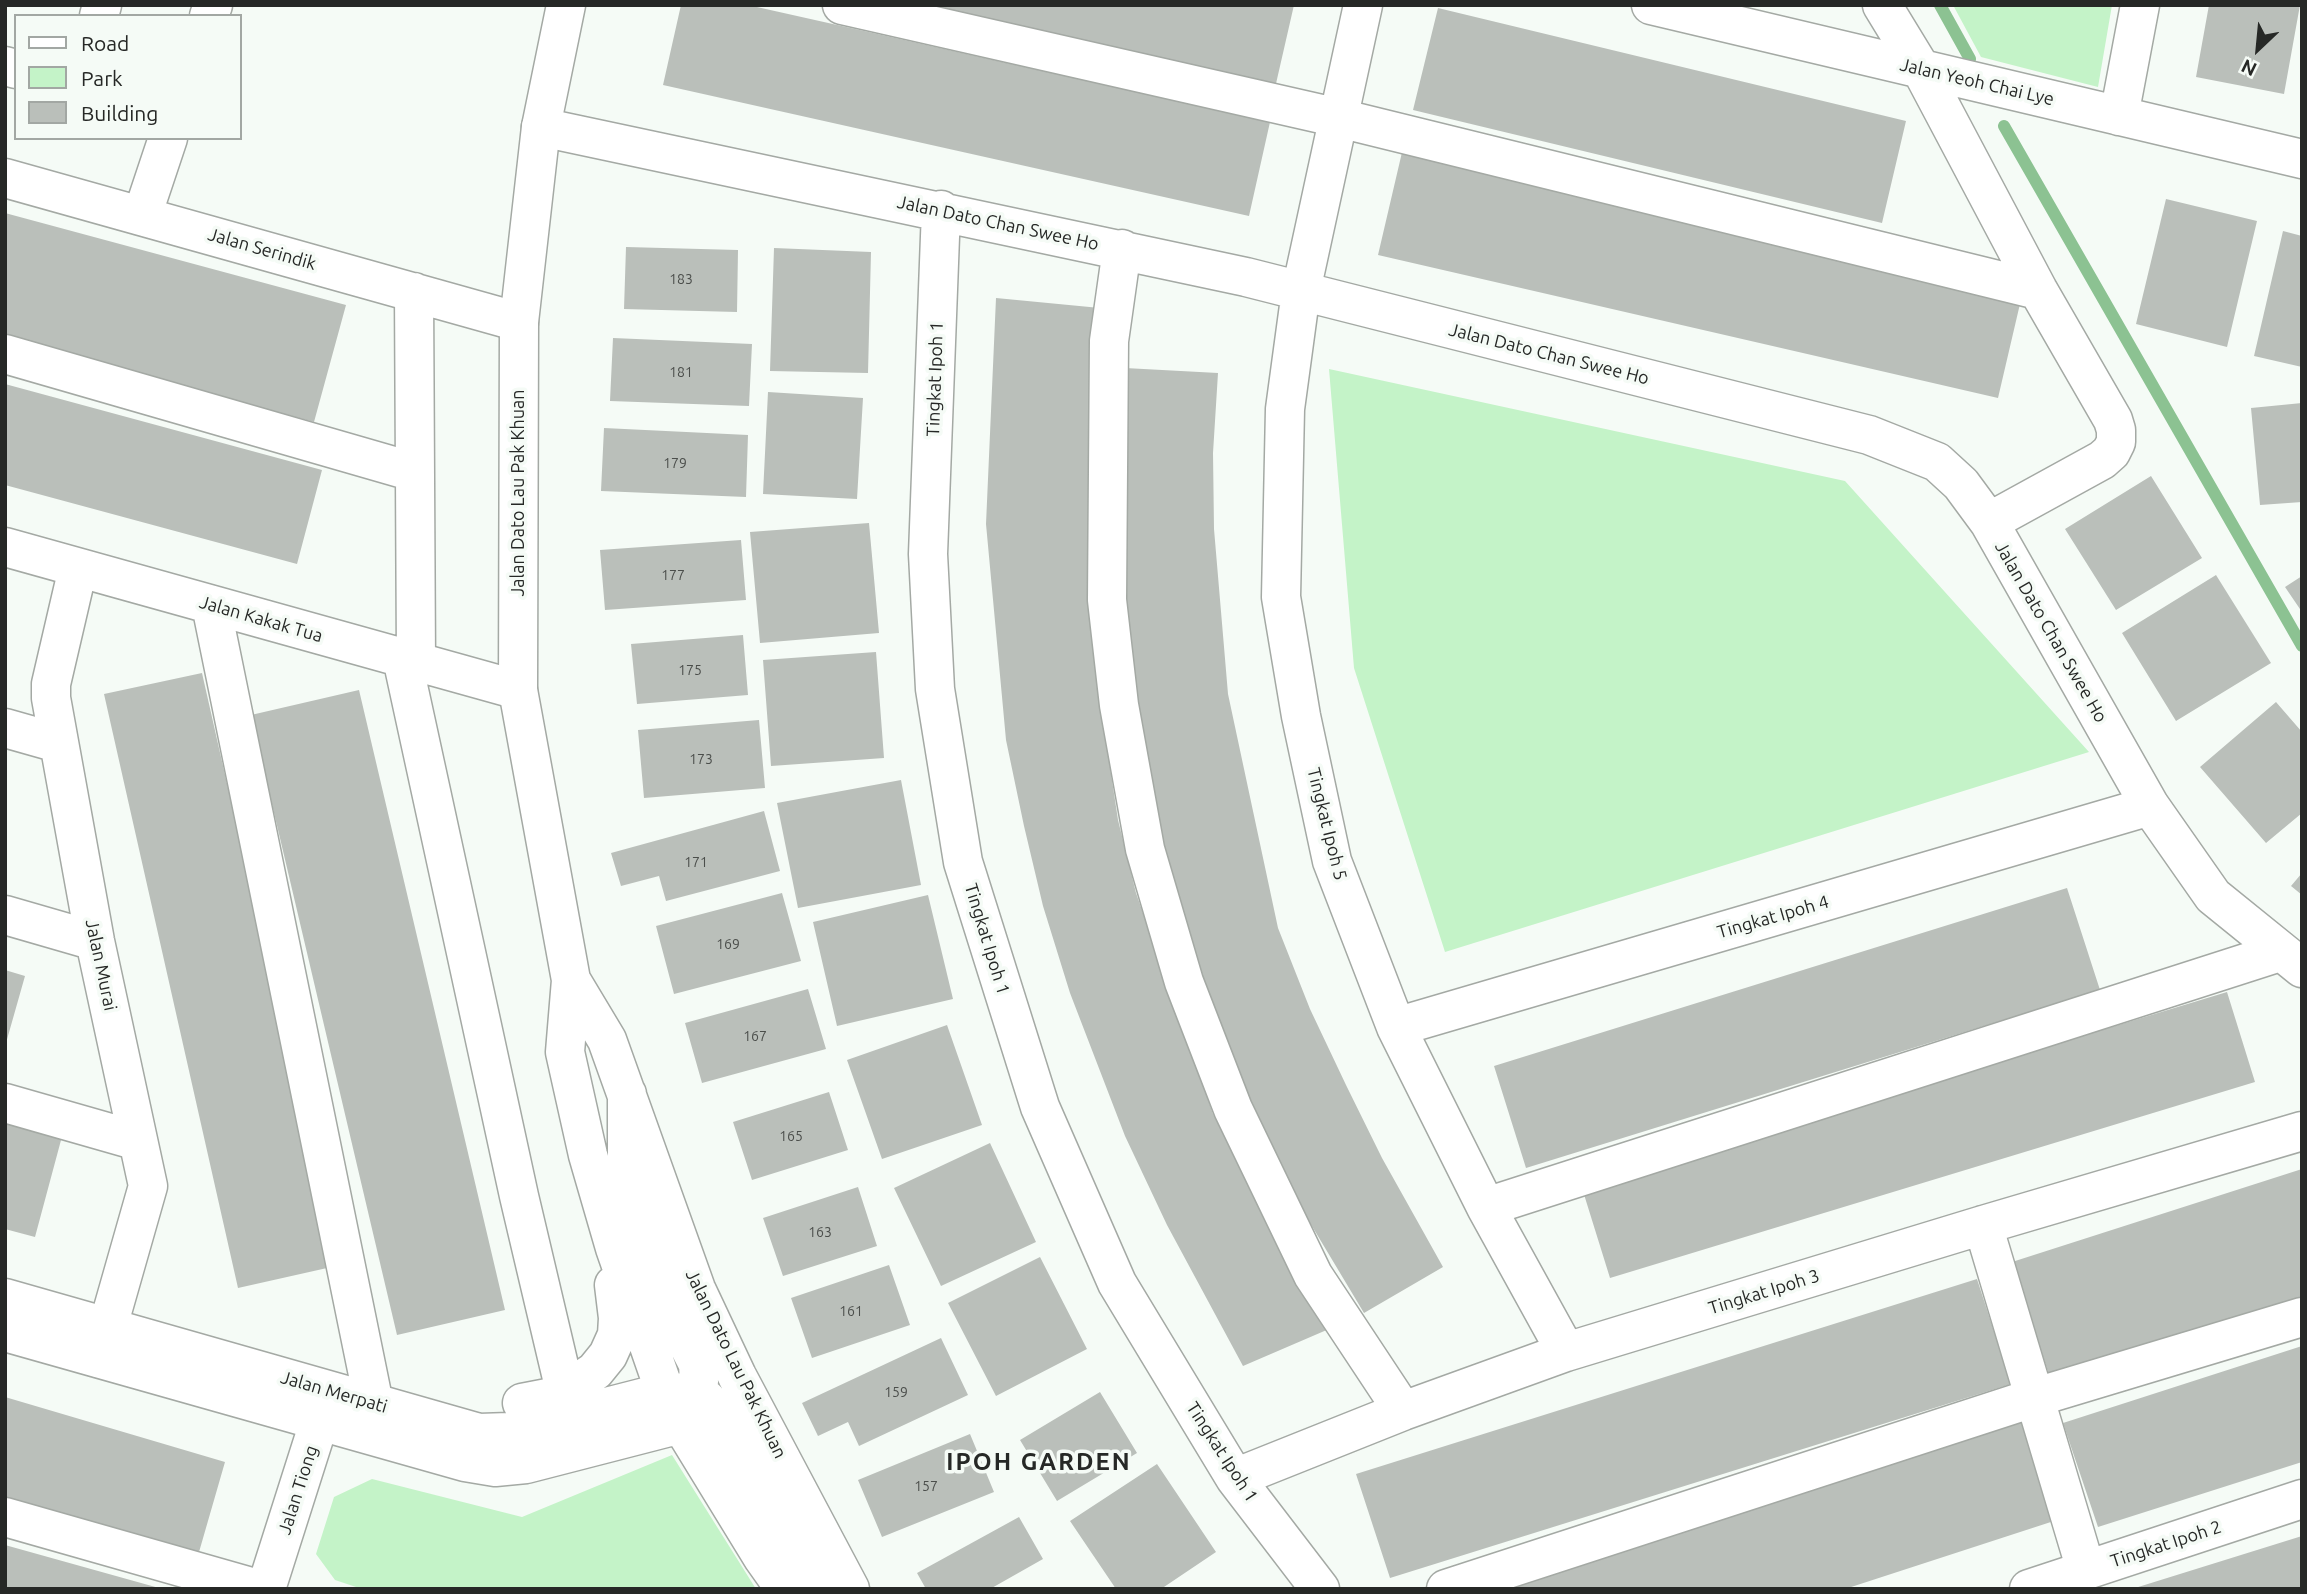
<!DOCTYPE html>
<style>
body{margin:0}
#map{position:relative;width:2307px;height:1594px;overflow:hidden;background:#f5fbf6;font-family:Ubuntu,sans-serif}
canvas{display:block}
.frame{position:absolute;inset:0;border:7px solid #262826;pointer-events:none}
.legend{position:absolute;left:14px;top:14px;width:228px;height:126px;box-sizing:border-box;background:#f5fbf6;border:2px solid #a2a7a3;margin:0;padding:9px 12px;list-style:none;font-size:21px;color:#262826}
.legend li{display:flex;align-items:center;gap:14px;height:35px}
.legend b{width:35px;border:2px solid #a2a7a3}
.north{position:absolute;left:2223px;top:14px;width:70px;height:70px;-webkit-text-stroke:5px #f5fbf6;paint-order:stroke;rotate:206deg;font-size:19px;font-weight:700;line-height:28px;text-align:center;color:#262826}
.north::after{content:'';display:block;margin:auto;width:24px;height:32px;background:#262826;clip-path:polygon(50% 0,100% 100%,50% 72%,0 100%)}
</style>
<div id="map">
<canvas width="2307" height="1594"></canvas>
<div class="frame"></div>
<ul class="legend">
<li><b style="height:9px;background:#fff"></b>Road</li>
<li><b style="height:19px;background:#c4f3c8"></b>Park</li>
<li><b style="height:19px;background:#babfba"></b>Building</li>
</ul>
<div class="north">N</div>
</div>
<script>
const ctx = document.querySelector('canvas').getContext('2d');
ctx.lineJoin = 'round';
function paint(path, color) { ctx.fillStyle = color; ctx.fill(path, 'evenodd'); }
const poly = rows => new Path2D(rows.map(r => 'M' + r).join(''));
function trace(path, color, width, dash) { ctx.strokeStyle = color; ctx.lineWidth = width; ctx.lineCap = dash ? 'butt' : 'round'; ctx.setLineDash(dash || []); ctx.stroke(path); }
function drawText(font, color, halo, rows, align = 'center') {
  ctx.font = font + ' Ubuntu,sans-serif'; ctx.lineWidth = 7; ctx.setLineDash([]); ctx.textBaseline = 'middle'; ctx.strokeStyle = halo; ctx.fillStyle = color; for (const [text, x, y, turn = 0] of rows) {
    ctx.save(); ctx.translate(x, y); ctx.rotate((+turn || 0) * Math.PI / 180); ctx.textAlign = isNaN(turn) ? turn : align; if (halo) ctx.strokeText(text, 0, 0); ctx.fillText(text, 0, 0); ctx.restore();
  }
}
paint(poly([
 [1953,5,2112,5,2098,87,1981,57],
 [1329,369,1845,481,2089,752,1445,952,1354,668],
 [672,1455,756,1589,362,1589,335,1580,316,1554,334,1497,372,1479,522,1517]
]), '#c4f3c8');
trace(poly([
 [1940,5,1970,59],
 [2004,126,2302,646]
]), '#8cc292', 12);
paint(poly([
 [681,5,748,5,1270,122,1249,216,663,85],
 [933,5,1294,5,1275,88],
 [2209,5,2300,5,2284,94,2196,77],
 [1438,8,1906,121,1882,223,1413,110],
 [1403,148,2023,291,1998,398,1378,255],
 [2166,199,2257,221,2227,347,2136,324],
 [5,213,346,305,314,422,5,338],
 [2283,231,2302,236,2302,367,2254,356],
 [626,247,738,250,737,312,624,309],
 [774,248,871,252,868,373,770,371],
 [996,298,1100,308,1090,407,1088,500,1090,578,1094,661,1118,820,1136,893,1213,1114,1329,1329,1243,1366,1167,1225,1125,1136,1070,993,1043,906,1024,826,1006,740,986,524],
 [613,338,752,344,749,406,610,401],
 [1125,368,1218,373,1213,453,1214,529,1228,694,1278,928,1310,1009,1346,1085,1382,1158,1443,1267,1364,1313,1252,1126,1196,965,1151,803,1126,623],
 [5,384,322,470,297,564,5,485],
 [768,392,863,398,857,499,763,494],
 [2302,403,2302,502,2260,505,2251,408],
 [604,428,748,435,746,497,601,491],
 [2151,476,2202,558,2116,610,2065,529],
 [869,523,879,633,760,643,750,532],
 [741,540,746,600,605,610,600,550],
 [2216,575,2271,663,2176,721,2122,633],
 [2302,576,2302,612,2285,587],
 [743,635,748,695,637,704,631,644],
 [876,652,884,758,771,766,763,660],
 [202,673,336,1266,238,1288,104,694],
 [359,690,505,1310,397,1335,251,715],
 [2276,702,2302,732,2302,813,2266,843,2200,767],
 [759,720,765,788,644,798,638,730],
 [901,780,921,885,798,908,777,803],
 [764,811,780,871,666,901,659,876,621,886,611,853],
 [2302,873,2302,895,2291,886],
 [2067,888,2100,990,1526,1168,1494,1066],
 [782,893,801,961,674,994,656,926],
 [928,895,953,999,837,1026,813,922],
 [5,970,25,976,6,1043,5,1043],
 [808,989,826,1049,702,1083,685,1023],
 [2227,992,2255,1082,1610,1278,1582,1188],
 [947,1025,982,1125,882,1159,847,1060],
 [829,1092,848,1150,752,1180,733,1122],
 [5,1113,64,1129,35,1237,5,1229],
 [990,1143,1036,1242,941,1286,894,1188],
 [2302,1169,2302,1298,2050,1378,2012,1262],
 [858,1187,877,1246,783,1276,763,1218],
 [1040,1257,1087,1349,996,1396,948,1303],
 [889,1265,910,1325,812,1358,791,1298],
 [1977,1279,2011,1384,1390,1578,1356,1474],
 [941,1338,968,1395,859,1446,848,1422,818,1436,802,1403],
 [2302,1346,2302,1462,2098,1527,2063,1423],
 [1100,1392,1137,1453,1057,1501,1020,1440],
 [5,1397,225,1462,197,1559,5,1502],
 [2024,1421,2057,1520,1845,1589,1509,1589],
 [970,1434,994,1492,882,1537,858,1480],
 [1157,1464,1216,1552,1161,1589,1116,1589,1070,1521],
 [1019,1517,1043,1559,990,1589,926,1589,917,1573],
 [2302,1536,2302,1589,2135,1589,2135,1588],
 [5,1545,159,1588,158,1589,5,1589]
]), '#babfba');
const minor = poly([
 [842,5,1339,118,2038,290],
 [1363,5,1301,291,1285,409,1281,597,1301,716,1332,861,1396,1027,1486,1207,1566,1352],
 [1651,5,2302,159],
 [1882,5,1921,69,2038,290,2113,420,2116,430,2116,442,2111,452,2102,460,1989,522],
 [99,16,102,5],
 [209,16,213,5],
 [5,66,16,69],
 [2119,116,2140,5],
 [541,127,1246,277,1869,435,1937,462,1961,484,1989,522,2150,806,2213,896,2302,968],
 [5,178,519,322],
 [941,210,928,554,935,689,963,862,1040,1107,1117,1283,1235,1478,1320,1589],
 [142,216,168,138],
 [1122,249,1109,341,1107,600,1119,705,1145,849,1184,982,1233,1109,1313,1275,1403,1411],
 [414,292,416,662],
 [5,354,414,472],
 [5,547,518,690],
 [78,568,51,684,51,698,95,941,148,1186,99,1358],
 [211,605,374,1404],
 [402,658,519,1196,565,1391],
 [5,728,58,743],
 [5,915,95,941],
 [1396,1027,2150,806],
 [5,1103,138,1141],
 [1486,1207,2280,952],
 [1983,1225,2086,1570],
 [1235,1478,1403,1411,1566,1352,1983,1225,2302,1131],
 [5,1517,258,1589],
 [266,1589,329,1391],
 [1446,1589,2033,1398,2302,1317],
 [2029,1589,2302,1499]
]);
const major = poly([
 [566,5,541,127,519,322,518,690,571,980,565,1052,588,1155,615,1248,665,1392,681,1424,763,1558,785,1589],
 [571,980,607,1040,696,1289,737,1376,850,1589],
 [5,1298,479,1433,509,1432,665,1392,695,1393,706,1399,719,1415,765,1505,821,1589],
 [5,1332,465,1462,495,1467,526,1464,681,1424,699,1382,698,1364,675,1319,637,1214,627,1157,627,1094],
 [522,1403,553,1397,565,1391,595,1371,608,1355,617,1335,618,1318,614,1285]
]);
trace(minor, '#a4a9a4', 41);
trace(major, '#a4a9a4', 41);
trace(minor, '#fff', 38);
trace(major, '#fff', 38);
drawText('14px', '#4b4e4b', null, [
 ["183",681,279],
 ["181",681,372],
 ["179",675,463],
 ["177",673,575],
 ["175",690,670],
 ["173",701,759],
 ["171",696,862],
 ["169",728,944],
 ["167",755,1036],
 ["165",791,1136],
 ["163",820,1232],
 ["161",851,1311],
 ["159",896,1392],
 ["157",926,1486]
]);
drawText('18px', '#262826', '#f5fbf6', [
 ["Jalan Yeoh Chai Lye",1977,82,13],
 ["Jalan Dato Chan Swee Ho",998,223,12],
 ["Jalan Serindik",262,249,16],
 ["Jalan Dato Chan Swee Ho",1549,354,14],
 ["Tingkat Ipoh 1",935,379,-88],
 ["Jalan Dato Lau Pak Khuan",518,493,-90],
 ["Jalan Kakak Tua",261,619,16],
 ["Jalan Dato Chan Swee Ho",2051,632,60],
 ["Tingkat Ipoh 5",1327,824,76],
 ["Tingkat Ipoh 4",1773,917,-16],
 ["Tingkat Ipoh 1",987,939,73],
 ["Jalan Murai",101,965,78],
 ["Tingkat Ipoh 3",1764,1292,-17],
 ["Jalan Dato Lau Pak Khuan",736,1364,64],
 ["Jalan Merpati",334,1392,16],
 ["Tingkat Ipoh 1",1222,1452,57],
 ["Jalan Tiong",298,1490,-72],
 ["Tingkat Ipoh 2",2166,1544,-18]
]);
ctx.letterSpacing = '2px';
drawText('bold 24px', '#262826', '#f5fbf6', [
 ["IPOH GARDEN",1039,1462]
]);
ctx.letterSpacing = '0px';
</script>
